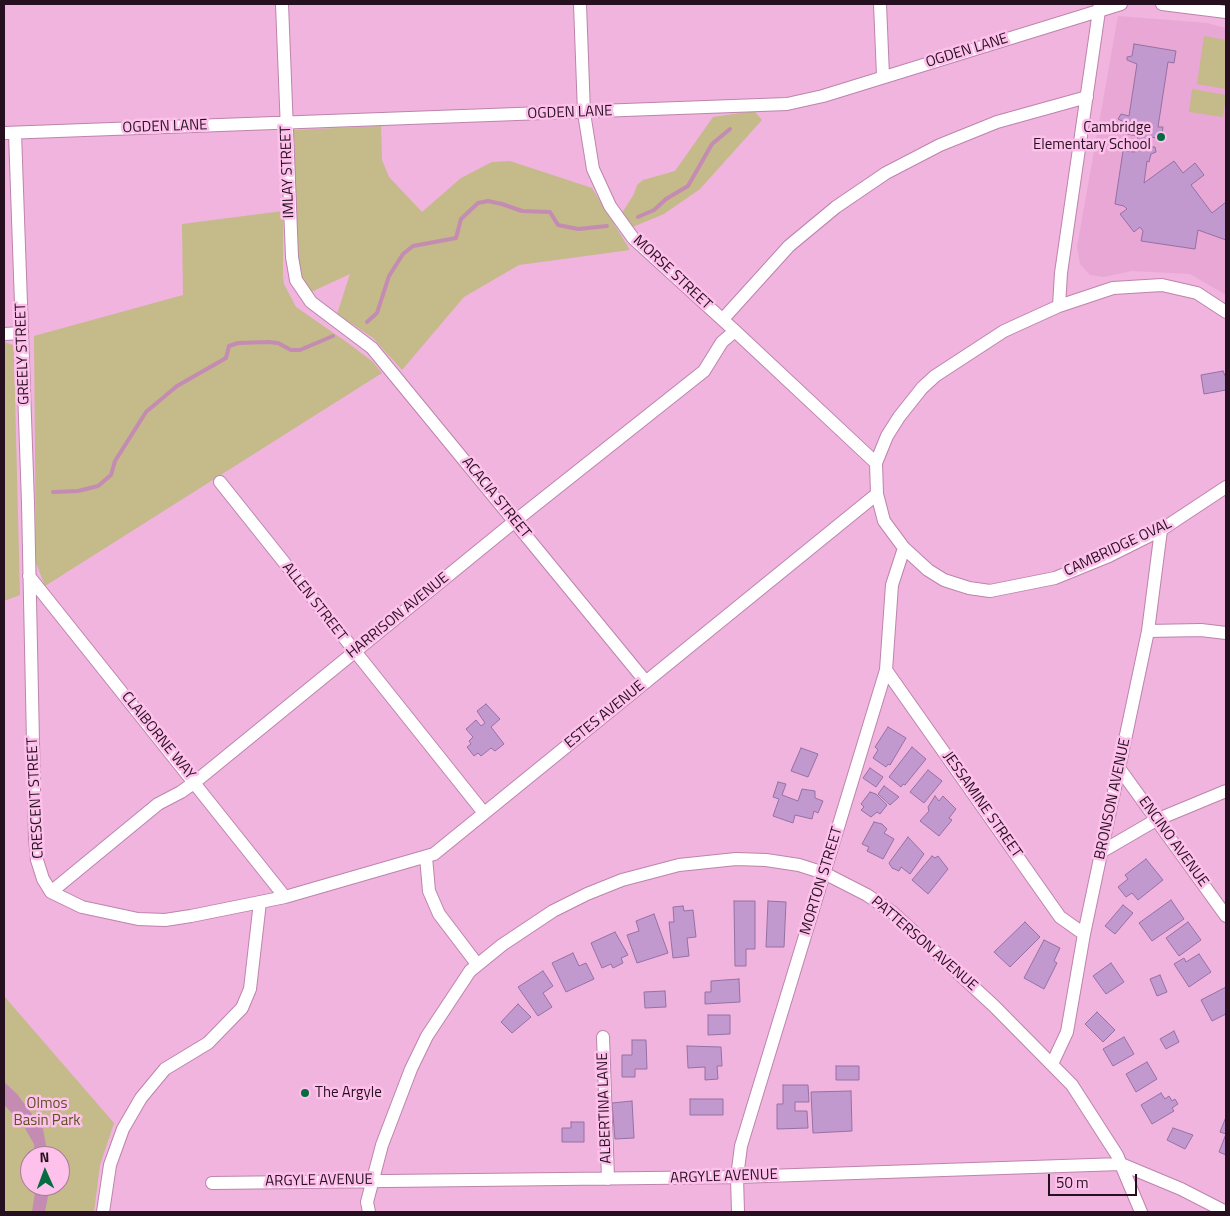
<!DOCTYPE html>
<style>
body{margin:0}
#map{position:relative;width:1230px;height:1216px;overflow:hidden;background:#f0b4de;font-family:"Titillium Web",sans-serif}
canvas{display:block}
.frame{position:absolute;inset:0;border:5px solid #261020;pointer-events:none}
.north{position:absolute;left:20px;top:1146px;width:50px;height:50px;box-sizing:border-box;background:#fec1eb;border:1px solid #a87a9a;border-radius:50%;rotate:358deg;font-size:14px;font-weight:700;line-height:20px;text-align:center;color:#261020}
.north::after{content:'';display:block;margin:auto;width:18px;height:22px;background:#056c42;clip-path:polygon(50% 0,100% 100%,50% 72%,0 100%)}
.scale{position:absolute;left:1048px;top:1174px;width:89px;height:22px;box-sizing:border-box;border:2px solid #261020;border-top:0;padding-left:6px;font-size:15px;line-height:18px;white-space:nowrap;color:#261020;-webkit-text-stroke:4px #fec1eb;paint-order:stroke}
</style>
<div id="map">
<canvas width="1230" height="1216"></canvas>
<div class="frame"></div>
<div class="north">N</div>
<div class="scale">50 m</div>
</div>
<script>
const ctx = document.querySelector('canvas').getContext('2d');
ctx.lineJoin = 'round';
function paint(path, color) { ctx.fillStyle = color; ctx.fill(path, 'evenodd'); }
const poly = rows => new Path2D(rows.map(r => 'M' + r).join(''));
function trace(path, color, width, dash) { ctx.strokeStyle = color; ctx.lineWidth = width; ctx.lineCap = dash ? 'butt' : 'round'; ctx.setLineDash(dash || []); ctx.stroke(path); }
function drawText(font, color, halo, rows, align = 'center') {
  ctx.font = font + ' "Titillium Web",sans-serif'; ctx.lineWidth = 5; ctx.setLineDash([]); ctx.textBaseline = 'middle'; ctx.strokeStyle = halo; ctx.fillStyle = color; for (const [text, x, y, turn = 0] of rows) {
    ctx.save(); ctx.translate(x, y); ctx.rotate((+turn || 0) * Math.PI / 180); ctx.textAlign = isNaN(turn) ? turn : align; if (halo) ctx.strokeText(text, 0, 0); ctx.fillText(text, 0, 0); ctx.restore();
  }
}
paint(poly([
 [1118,16,1207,23,1226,28,1226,295,1190,274,1132,271,1104,277,1090,275,1080,264,1077,247]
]), '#e9a7d5');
paint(poly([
 [1204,36,1226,40,1226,89,1197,84],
 [1192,89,1226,95,1223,117,1189,112],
 [754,111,762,120,700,189,664,214,630,228,622,213,634,194,637,185,643,180,675,171,713,117],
 [381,126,382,160,389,177,422,212,461,178,492,162,510,161,592,188,630,250,519,265,464,297,402,370,373,338,337,314,350,274,309,293,301,277,297,256,294,130],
 [283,211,283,276,284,284,296,307,348,343,373,362,382,373,45,586,36,563,34,336,183,295,182,224],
 [4,342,13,345,14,355,20,595,4,601],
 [4,996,114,1123,100,1165,94,1212,4,1212],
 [30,1156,60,1156,60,1186,30,1186]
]), '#c4ba8a');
paint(poly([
 [4,1082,17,1094,43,1129,48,1156,35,1156,34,1144,22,1123,4,1105],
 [36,1186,50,1186,45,1212,32,1212]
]), '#c48bb3');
trace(poly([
 [638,217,654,210,666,199,688,186,712,144,730,129],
 [367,322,377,313,389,276,403,254,413,246,456,238,461,219,478,203,488,201,502,204,522,211,550,212,558,225,578,229,607,226],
 [53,492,78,491,98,486,111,475,115,461,146,412,177,386,226,358,229,346,238,343,268,342,278,343,291,350,300,350,333,336]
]), '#c48bb3', 4);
const building = poly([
 [1134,44,1176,51,1174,63,1168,62,1158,127,1163,127,1161,139,1151,137,1150,147,1155,147,1156,152,1151,154,1149,162,1147,161,1144,183,1174,161,1183,173,1195,163,1204,175,1191,185,1212,213,1226,202,1226,240,1198,230,1195,249,1141,241,1143,231,1140,227,1134,232,1120,214,1127,209,1124,206,1115,204,1123,151,1135,152,1138,136,1120,133,1122,121,1118,119,1121,114,1129,116,1137,64,1127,60,1127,57,1132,56,1134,44],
 [1223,371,1226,378,1226,390,1204,394,1201,375,1223,371],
 [486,704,500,719,491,727,504,744,495,751,491,748,481,756,478,753,474,756,467,747,471,744,469,741,473,737,466,729,476,720,481,726,485,723,477,711,486,704],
 [888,727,906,738,890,765,888,764,886,767,873,758,878,750,875,747,888,727],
 [912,747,926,759,905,785,903,784,901,787,889,777,912,747],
 [801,748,818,754,808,777,791,771,801,748],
 [870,768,883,777,876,787,863,778,870,768],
 [928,770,942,781,924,803,910,792,928,770],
 [778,782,786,784,782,795,798,801,802,789,815,791,815,798,823,801,818,813,814,811,812,819,795,815,793,823,773,816,779,799,773,797,778,782],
 [884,786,899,797,890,805,878,794,884,786],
 [870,792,876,794,887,805,880,814,877,812,871,817,861,810,864,807,861,804,870,792],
 [935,796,939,801,943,796,956,809,949,818,952,820,939,836,920,821,929,811,928,807,935,796],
 [874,822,882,824,887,829,884,833,894,839,883,859,867,851,869,847,862,844,874,822],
 [908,837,924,854,910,874,901,867,899,871,892,868,889,863,908,837],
 [932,856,935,858,938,856,948,869,928,894,912,880,932,856],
 [1146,859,1163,880,1138,900,1132,893,1126,897,1118,887,1128,879,1125,875,1146,859],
 [1171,900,1184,919,1152,941,1139,923,1171,900],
 [734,901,755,901,755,949,746,949,746,966,735,966,734,901],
 [768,901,786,902,784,947,766,947,768,901],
 [1123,905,1133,913,1115,934,1105,926,1123,905],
 [683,906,684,911,693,910,696,937,687,938,689,956,673,958,669,922,674,922,673,907,683,906],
 [654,914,668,953,637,963,627,935,639,931,636,921,654,914],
 [1025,922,1040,937,1010,967,994,952,1025,922],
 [1188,922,1201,940,1179,956,1166,938,1188,922],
 [615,932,628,955,621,958,623,963,613,968,611,964,602,968,591,943,615,932],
 [1044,940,1060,948,1054,961,1057,963,1044,989,1024,978,1044,940],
 [573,953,579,966,586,963,594,979,566,992,552,963,573,953],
 [1199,954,1211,972,1189,987,1174,964,1184,958,1186,962,1199,954],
 [1111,963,1124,982,1106,994,1093,976,1111,963],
 [543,971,553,986,543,993,552,1007,538,1016,518,987,543,971],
 [1160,975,1167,992,1157,996,1150,979,1160,975],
 [739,979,740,1002,705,1004,705,992,711,992,711,981,739,979],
 [1226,987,1226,1014,1212,1021,1201,1000,1226,987],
 [665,991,666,1007,645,1008,644,992,665,991],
 [518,1004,531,1017,512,1033,501,1022,518,1004],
 [1097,1012,1115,1030,1103,1042,1085,1024,1097,1012],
 [708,1015,730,1015,730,1034,708,1035,708,1015],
 [1174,1031,1179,1042,1166,1049,1160,1039,1174,1031],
 [1124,1037,1134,1054,1113,1066,1103,1049,1124,1037],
 [632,1040,646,1040,647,1069,635,1069,635,1077,622,1077,622,1055,632,1055,632,1040],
 [687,1046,721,1047,722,1066,717,1066,718,1079,705,1080,705,1067,688,1068,687,1046],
 [1147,1062,1157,1079,1136,1092,1126,1074,1147,1062],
 [836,1066,859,1066,859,1080,836,1080,836,1066],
 [783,1085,808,1085,809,1102,795,1102,795,1111,807,1111,808,1128,777,1129,777,1104,783,1104,783,1085],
 [851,1091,852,1131,813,1133,811,1092,851,1091],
 [1161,1093,1165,1099,1169,1096,1172,1101,1175,1099,1178,1104,1172,1108,1174,1111,1152,1124,1141,1105,1161,1093],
 [690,1099,723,1099,723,1115,690,1115,690,1099],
 [632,1101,634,1138,615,1139,612,1103,632,1101],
 [1226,1117,1226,1155,1219,1152,1226,1134,1220,1132,1226,1117],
 [571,1122,584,1122,584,1142,562,1142,562,1128,571,1128,571,1122],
 [1173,1128,1193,1135,1185,1149,1167,1140,1173,1128]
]);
paint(building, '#c299cf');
trace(building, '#9670a3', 1);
const minor = poly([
 [282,4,292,257,296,280,311,302,372,348,646,682],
 [580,4,584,113,593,169,610,206,633,238,735,331,876,463],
 [880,4,883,76],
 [1162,4,1226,12],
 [4,133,787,104,823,96,1121,4],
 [15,133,28,503,35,838,37,860,43,879,51,892,82,907,138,919,165,920,191,916,285,897,434,854,877,494],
 [1059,306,1061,273,1100,4],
 [1226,312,1197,293,1162,285,1113,288,1059,306,1004,331,935,376,922,388,899,417,887,436,876,463,877,494,884,521,904,548,928,570,944,580,969,588,990,591,1055,578,1109,556,1161,530,1226,487],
 [723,319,789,246,836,207,886,173,940,145,997,122,1087,97],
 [4,334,22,333],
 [220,482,484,813],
 [29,576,285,897],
 [1148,631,1201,630,1226,633],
 [886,670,1060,917,1084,934],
 [1119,768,1226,916],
 [1101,852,1156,820,1226,791],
 [426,857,429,891,439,914,477,964],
 [51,892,158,804,181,792,195,782,515,521,704,371,722,342,735,331],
 [603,1037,608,1179],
 [1052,1064,1067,1032,1084,934,1148,631,1161,530],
 [212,1183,737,1177,1121,1164,1181,1189,1226,1212],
 [103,1212,110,1165,123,1129,141,1098,165,1069,208,1043,242,1008,250,989,260,902],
 [369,1212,367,1202,382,1145,411,1069,427,1036,470,971,502,945,553,911,587,894,622,880,679,865,736,859,766,860,799,865,824,873,867,895,892,912,994,1006,1072,1085,1117,1155,1141,1212],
 [738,1212,737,1177,741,1146,886,670,892,585,904,548]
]);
trace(minor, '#bd84ac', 14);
trace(minor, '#fff', 12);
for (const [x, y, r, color] of [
 [1161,137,5,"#056c42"],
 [305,1093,5,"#056c42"]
]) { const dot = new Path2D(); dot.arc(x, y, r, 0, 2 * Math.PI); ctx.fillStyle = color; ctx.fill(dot); trace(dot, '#fec1eb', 2); }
drawText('15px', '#261020', '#fec1eb', [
 ["OGDEN LANE",967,51,-17],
 ["OGDEN LANE",570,113,-2],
 ["OGDEN LANE",165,127,-2],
 ["IMLAY STREET",288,172,-92],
 ["MORSE STREET",672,273,43],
 ["GREELY STREET",23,354,-92],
 ["ACACIA STREET",496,498,51],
 ["CAMBRIDGE OVAL",1118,548,-25],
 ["ALLEN STREET",314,602,52],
 ["HARRISON AVENUE",398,616,-39],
 ["ESTES AVENUE",605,715,-39],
 ["CLAIBORNE WAY",158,736,51],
 ["CRESCENT STREET",36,798,-93],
 ["BRONSON AVENUE",1113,799,-78],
 ["JESSAMINE STREET",982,805,55],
 ["ENCINO AVENUE",1173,842,54],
 ["MORTON STREET",822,881,-73],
 ["PATTERSON AVENUE",924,944,41],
 ["ALBERTINA LANE",605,1108,-92],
 ["ARGYLE AVENUE",724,1177,-2],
 ["ARGYLE AVENUE",319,1181,-1]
]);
drawText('15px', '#261020', '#fec1eb', [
 ["Cambridge",1151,128],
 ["Elementary School",1151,145],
 ["The Argyle",315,1093,"left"]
], 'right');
drawText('15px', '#5d5320', '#fec1eb', [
 ["Olmos",47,1104],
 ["Basin Park",47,1121]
]);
</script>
